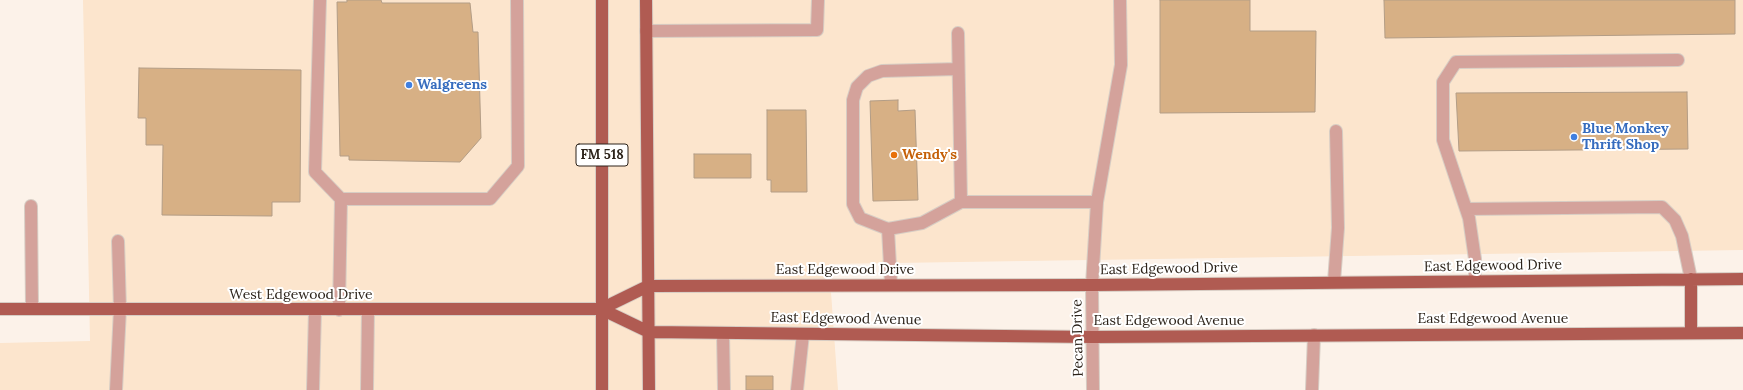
<!DOCTYPE html>
<style>
body{margin:0}
canvas{display:block;background:#fcf2e9}
</style>
<canvas width="1743" height="390"></canvas>
<script>
const ctx = document.querySelector('canvas').getContext('2d');
ctx.lineJoin = 'round';
function paint(path, color) { ctx.fillStyle = color; ctx.fill(path, 'evenodd'); }
const poly = rows => new Path2D(rows.map(r => 'M' + r).join(''));
function trace(path, color, width, dash) { ctx.strokeStyle = color; ctx.lineWidth = width; ctx.lineCap = dash ? 'butt' : 'round'; ctx.setLineDash(dash || []); ctx.stroke(path); }
function drawText(font, color, halo, rows, align = 'center') {
  ctx.font = font + ' Lora,serif'; ctx.lineWidth = 4; ctx.setLineDash([]); ctx.textBaseline = 'middle'; ctx.strokeStyle = halo; ctx.fillStyle = color; for (const [text, x, y, turn = 0] of rows) {
    ctx.save(); ctx.translate(x, y); ctx.rotate((+turn || 0) * Math.PI / 180); ctx.textAlign = isNaN(turn) ? turn : align; if (halo) ctx.strokeText(text, 0, 0); ctx.fillText(text, 0, 0); ctx.restore();
  }
}
paint(poly([
 [83,0,1743,0,1743,250,829,264,838,390,0,390,0,343,90,341]
]), '#fce5cd');
const building = poly([
 [347,0,381,0,382,3,470,3,473,32,478,32,481,138,460,162,349,160,349,156,340,156,337,2,347,2,347,0],
 [1160,0,1250,0,1250,31,1316,31,1315,112,1160,113,1160,0],
 [1384,0,1735,0,1735,34,1385,38,1384,0],
 [139,68,301,70,300,202,272,202,272,216,162,215,163,145,146,145,146,118,138,118,139,68],
 [1687,92,1688,149,1459,151,1456,93,1687,92],
 [898,100,898,111,915,110,918,200,873,201,870,101,898,100],
 [767,110,806,110,807,192,771,192,771,180,767,180,767,110],
 [694,154,751,154,751,178,694,178,694,154],
 [746,376,773,376,773,390,746,390,746,376]
]);
paint(building, '#d7b085');
trace(building, '#b39d86', 1);
const minor = poly([
 [320,0,315,172,341,199,339,310],
 [646,31,817,30,818,0],
 [958,33,961,202,1097,202],
 [958,69,882,71,868,76,857,87,853,100,853,204,860,218,888,229,922,223,961,202],
 [341,199,490,199,518,166,517,0],
 [31,206,32,309],
 [1466,209,1662,207,1675,220,1682,236,1691,279],
 [888,229,891,284],
 [1475,281,1475,259,1469,218,1443,140,1443,82,1456,62,1678,60],
 [1334,282,1338,228,1336,131],
 [723,333,724,390],
 [116,390,120,309,118,241],
 [313,390,315,310],
 [367,390,368,310],
 [797,390,803,334],
 [1093,390,1092,285,1097,202,1121,65,1120,0],
 [1312,390,1314,335]
]);
const major = poly([
 [602,0,602,390],
 [646,0,649,390],
 [1691,279,1691,333],
 [0,309,601,309,648,286,1092,285,1743,279],
 [601,309,649,332,1093,337,1743,333]
]);
trace(minor, '#d7cdc4', 14);
trace(major, '#d7cdc4', 14);
trace(minor, '#d4a29b', 12);
trace(major, '#b05b52', 12);
for (const [x, y, r, color] of [
 [409,85,4,"#3f7fe0"],
 [1574,137,4,"#3f7fe0"],
 [894,155,4,"#e8710a"]
]) { const dot = new Path2D(); dot.arc(x, y, r, 0, 2 * Math.PI); ctx.fillStyle = color; ctx.fill(dot); trace(dot, '#fff', 1.5); }
for (const [x, y, w] of [
 [602,155,52]
]) { const box = new Path2D(); box.roundRect(x - w / 2, y - 11, w, 22, 3); ctx.fillStyle = '#fff'; ctx.fill(box); trace(box, '#2c231a', 1); }
drawText('bold 13px', '#2c231a', null, [
 ["FM 518",602,155]
]);
drawText('bold 14px', '#366cbe', '#fff', [
 ["Walgreens",417,85],
 ["Blue Monkey",1582,129],
 ["Thrift Shop",1582,145]
], 'left');
drawText('bold 14px', '#c56008', '#fff', [
 ["Wendy's",902,155]
], 'left');
drawText('14px', '#2c231a', '#fff', [
 ["East Edgewood Drive",1493,266,-1],
 ["East Edgewood Drive",1169,269,-1],
 ["East Edgewood Drive",845,270],
 ["West Edgewood Drive",301,295],
 ["East Edgewood Avenue",846,319,1],
 ["East Edgewood Avenue",1493,319],
 ["East Edgewood Avenue",1169,321],
 ["Pecan Drive",1078,338,-91]
]);
</script>
